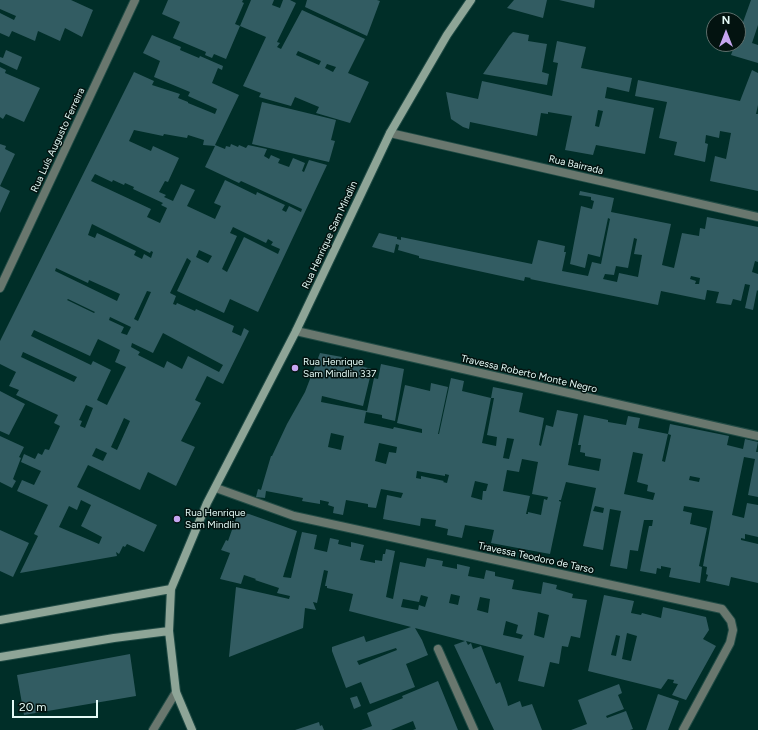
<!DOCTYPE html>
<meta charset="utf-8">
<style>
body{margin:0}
#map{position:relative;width:758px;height:730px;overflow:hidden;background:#002e28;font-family:Figtree,sans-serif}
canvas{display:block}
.north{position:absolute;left:706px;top:12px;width:40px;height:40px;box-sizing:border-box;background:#031310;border:1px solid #5d6f6c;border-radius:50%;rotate:0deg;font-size:11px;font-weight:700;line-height:16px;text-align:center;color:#e4faf6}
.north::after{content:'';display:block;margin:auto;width:14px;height:18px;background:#c6a6f0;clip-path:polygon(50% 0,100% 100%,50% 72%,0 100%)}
.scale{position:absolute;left:12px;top:700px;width:86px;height:18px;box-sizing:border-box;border:2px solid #e4faf6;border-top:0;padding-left:5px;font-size:12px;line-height:14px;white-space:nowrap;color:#e4faf6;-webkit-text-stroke:3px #031310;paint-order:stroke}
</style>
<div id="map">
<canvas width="758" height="730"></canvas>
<div class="north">N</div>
<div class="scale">20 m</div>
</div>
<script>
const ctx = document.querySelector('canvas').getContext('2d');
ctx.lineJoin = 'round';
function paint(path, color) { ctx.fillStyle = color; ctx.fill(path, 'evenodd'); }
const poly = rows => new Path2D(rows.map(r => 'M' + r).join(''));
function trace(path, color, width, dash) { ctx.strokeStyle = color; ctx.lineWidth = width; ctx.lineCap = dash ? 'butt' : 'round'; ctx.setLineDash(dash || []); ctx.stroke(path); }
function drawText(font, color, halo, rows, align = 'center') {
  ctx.font = font + ' Figtree,sans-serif'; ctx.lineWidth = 3; ctx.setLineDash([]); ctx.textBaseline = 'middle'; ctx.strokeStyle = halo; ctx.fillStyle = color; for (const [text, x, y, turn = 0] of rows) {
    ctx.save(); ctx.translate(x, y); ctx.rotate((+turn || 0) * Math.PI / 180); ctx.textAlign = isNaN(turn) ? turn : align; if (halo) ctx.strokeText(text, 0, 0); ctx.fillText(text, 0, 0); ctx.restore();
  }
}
paint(poly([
 [0,0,71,0,93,10,82,37,65,28,60,41,38,31,35,41,12,31,9,37,0,33,0,13,14,20,16,16,0,9],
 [168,0,243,0,242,2,244,3,235,24,240,26,226,59,214,54,212,58,205,55,206,52,173,38,180,22,162,14],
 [251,0,274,0,272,5,280,8,283,0,290,0,296,3,277,42,280,43,277,47,281,49,302,10,365,39,348,73,369,82,350,123,316,113,319,107,295,97,291,106,259,97,261,93,243,86,266,37,240,26],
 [298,51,321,61,319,65,296,55],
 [327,64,336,67,333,72,325,68],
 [307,0,377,0,380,1,367,36,305,7],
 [514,0,547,0,543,18,507,8],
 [559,0,595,0,594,8],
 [751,0,758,0,758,25,752,43,758,45,758,63,731,55,735,44,738,44,738,36],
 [513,32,529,35,528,41,547,44,542,72,549,74,547,85,483,74,509,36],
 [152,35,181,47,180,50,199,58,200,56,223,66,222,70,218,68,212,83,239,95,215,145,225,149,226,146,230,147,231,144,238,147,239,145,246,148,248,145,267,149,264,156,269,159,271,155,280,159,278,163,289,167,293,158,305,163,302,171,304,172,309,160,327,165,258,312,230,299,224,313,177,291,191,261,187,258,170,293,176,296,173,304,176,305,177,303,195,311,196,309,234,326,232,332,241,336,244,328,249,331,223,384,207,376,195,400,201,403,181,441,195,447,176,486,148,472,140,490,88,465,77,487,157,525,144,552,127,544,125,547,123,546,119,554,116,552,117,556,20,573,38,536,34,534,48,505,17,491,22,480,34,485,41,471,21,462,24,454,35,459,38,453,42,455,45,449,49,450,60,426,54,423,58,415,16,395,19,390,9,386,16,372,0,364,0,341,134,72,154,81,152,85,180,94,178,98,188,102,188,103,215,114,217,109,188,96,190,92,154,77,160,61,143,53],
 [134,130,163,136,164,134,187,138,188,135,204,140,203,145,215,146,205,167,239,183,241,181,302,209,301,212,289,206,286,212,282,210,285,205,257,192,256,195,225,180,214,203,221,206,215,219,187,206,195,190,181,184,173,201,164,197,166,195,159,192,165,181,168,182,179,158,153,146,151,151,129,141],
 [95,174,112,182,113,180,124,185,125,183,134,187,133,189,163,203,161,205,167,208,160,223,147,217,151,209,91,181],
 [92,224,150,253,151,251,153,252,151,258,144,254,142,259,134,255,136,251,97,233,95,238,88,235],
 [233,227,266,243,268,239,273,242,271,245,280,249,278,254,244,237,227,272,222,269,237,236,230,233],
 [199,250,212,256,208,263,196,257],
 [56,268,88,283,89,280,120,294,117,301,55,271],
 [147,291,151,292,138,321,134,319],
 [68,299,95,312,94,313,67,300],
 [110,317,131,327,127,335,121,333,124,327,109,320],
 [34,330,90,356,98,339,120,350,115,362,126,367,107,405,97,400,111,370,93,361,91,365,31,336],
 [163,333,223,365,219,372,188,356,182,369,167,361,164,368,138,355,140,352,131,347,132,343,153,353],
 [23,352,77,377,74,382,21,357],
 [86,405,93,408,85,428,80,426,82,421,79,420],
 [124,418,130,421,117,450,111,447],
 [96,448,107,453,103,461,92,456],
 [81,500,91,505,81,526,102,537,99,544,59,527,69,506,77,510],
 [557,41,586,47,581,68,632,78,629,92,607,87,605,98,654,108,645,154,596,145,593,155,565,150,572,116,548,112,548,114,541,113,537,136,470,122,469,129,463,127,451,119,446,92,478,99,482,81,552,96,558,63,553,62],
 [598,110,603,111,599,127,595,126],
 [6,50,22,57,17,70,0,62,0,57,3,58],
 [0,67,6,70,5,73,40,88,24,122,6,114,3,119,0,117],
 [752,70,758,73,758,105,756,114,758,114,758,191,710,181,715,156,726,159,731,133,720,131,719,138,706,135,705,143,708,144,705,162,674,155,677,142,659,138,667,102,635,96,638,80,740,101],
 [262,102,336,120,331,140,335,141,329,162,252,144],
 [0,144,6,146,5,149,15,154,0,186],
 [0,186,10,191,0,213],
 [580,191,614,198,611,212,671,224,662,265,674,268,682,233,699,236,700,228,705,229,707,217,758,227,758,262,755,261,752,272,758,274,758,291,757,290,753,310,745,308,750,285,745,284,741,301,733,299,731,305,716,303,719,292,707,290,705,300,661,291,658,305,530,279,531,278,525,277,524,281,419,258,419,256,398,250,399,245,396,244,394,253,372,247,379,233,397,237,397,239,401,240,401,237,532,264,538,240,565,246,564,252,566,252,562,271,588,276,592,262,601,264,610,219,608,218,600,257,588,254,585,268,570,264,581,206,592,209,594,201,591,200,591,197,579,195],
 [634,238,637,239,634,254,642,255,638,277,619,273,617,282,603,279,605,274,614,275,616,266,628,268],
 [691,276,700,278,699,284,695,284,696,281,690,279],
 [320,353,342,357,341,361,372,369,363,406,322,396,321,402,367,411,374,378,378,379,381,364,404,369,395,421,382,418,382,415,366,412,364,423,393,429,394,427,422,433,422,429,397,423,405,385,430,391,431,383,448,387,438,434,439,434,451,378,464,381,462,391,491,398,482,443,496,446,497,437,487,435,494,398,491,398,493,387,523,393,519,412,544,418,539,445,541,446,546,425,553,427,557,410,578,414,568,465,599,471,601,459,585,456,585,453,580,452,581,445,578,445,584,415,608,420,608,422,626,425,628,416,640,418,638,428,668,434,662,461,665,462,671,435,668,434,670,424,729,436,727,445,743,449,745,439,758,442,756,452,758,452,758,497,748,495,755,459,744,457,732,515,744,518,747,503,758,505,758,537,745,534,745,539,741,538,741,540,758,544,758,583,731,577,729,586,706,581,708,575,706,574,707,567,703,566,713,511,684,506,683,511,692,513,690,524,707,528,699,566,702,567,700,583,669,577,671,568,661,566,661,569,657,568,656,574,640,571,649,526,652,526,653,520,644,520,638,551,630,550,627,569,610,566,621,511,610,509,603,550,583,546,596,488,566,482,561,500,559,500,559,501,561,502,550,554,491,543,494,530,465,525,462,538,447,535,448,529,435,526,436,520,421,518,420,526,383,519,387,495,401,498,403,493,381,489,376,508,368,507,368,504,346,500,343,515,333,513,334,507,328,505,329,502,320,500,320,504,302,501,303,498,266,491,265,498,256,497,258,489,261,490,271,456,272,456,287,424,305,392],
 [331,433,344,436,341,450,328,447],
 [507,438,514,439,509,459,503,458],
 [379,443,397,447,396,453,389,452,386,464,375,461],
 [633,452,643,454,637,482,648,485,647,491,655,493,653,500,624,494],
 [522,459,538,462,532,494,548,497,547,500,544,499,541,515,528,512,528,514,526,514,530,496,503,491,507,470,519,472],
 [417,471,445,476,445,474,449,475,447,483,443,482,444,481,421,476,421,479,416,478],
 [690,476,700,478,699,482,689,480],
 [475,481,488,484,486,491,483,491,482,500,471,497],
 [595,506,604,508,603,513,593,511],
 [0,391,25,404,9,435,0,431],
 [0,436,24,447,19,457,21,458,13,479,16,481,12,488,0,482],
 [238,513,249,514,297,531,283,577,291,578,302,532,317,535,314,549,327,552,330,538,339,540,338,544,351,547,351,542,364,545,360,560,375,563,375,560,382,561,383,554,385,554,386,549,395,551,386,597,393,599,400,562,425,567,427,558,443,561,442,566,457,569,457,564,470,567,468,576,484,579,486,570,495,572,495,576,514,580,512,589,541,594,543,582,557,585,556,589,573,594,572,598,587,600,580,638,571,636,568,647,562,646,559,664,550,662,544,687,518,681,524,656,466,641,468,645,471,643,473,649,481,646,496,684,500,682,507,702,508,706,520,701,522,707,532,704,542,730,494,730,454,645,465,641,415,628,422,640,428,655,406,664,415,687,370,704,361,682,346,688,332,651,332,647,364,636,366,642,411,627,349,611,353,594,327,588,327,586,325,586,328,571,324,570,317,603,313,602,316,610,305,608,303,628,229,657,236,587,289,599,290,596,277,593,279,588,255,580,256,579,244,575,241,584,220,579,230,553,221,550,226,540,228,541],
 [451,594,460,596,458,605,449,603],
 [421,595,428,597,425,607,419,605,418,610,401,607,403,599,419,602],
 [480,597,490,599,488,613,477,610],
 [538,612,549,615,544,638,534,635],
 [506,621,518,625,516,633,523,635,521,639,503,635],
 [396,648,397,650,359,665,357,661],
 [0,530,29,543,13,577,0,571],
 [604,595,634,601,631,613,641,615,642,613,661,618,663,607,706,617,709,630,703,639,716,646,686,700,672,695,678,684,673,683,674,680,668,679,661,689,588,671],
 [627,633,637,636,631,661,622,659],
 [616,635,620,636,616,656,611,655],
 [130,654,136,696,24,715,17,675],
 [438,681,458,730,413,730,416,729,413,721,391,730,361,730,372,726,367,713,403,698,402,696],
 [619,684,622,693,618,695,624,709,606,716,607,718,626,711,633,729,630,730,571,730,587,724,578,700],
 [658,694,679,701,668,730,646,730],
 [357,696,361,706,354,709,350,698],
 [319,722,320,726,322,725,324,730,295,730]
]), '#325c62');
const street = poly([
 [390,133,758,217],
 [0,288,135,0],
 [296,331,758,436],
 [216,488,294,516,722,609,731,621,733,630,730,643,683,730],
 [438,649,474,730],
 [153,730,176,692]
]);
const secondary = poly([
 [0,620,171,589],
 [0,657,114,638,169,631],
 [192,730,176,692,169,631,171,589,207,503,296,331,390,133,447,35,471,0]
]);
trace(street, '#204b45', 10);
trace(secondary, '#204b45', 10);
trace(street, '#69776e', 8);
trace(secondary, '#8ea597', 8);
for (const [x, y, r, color] of [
 [295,368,4,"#c6a6f0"],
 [177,519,4,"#c6a6f0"]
]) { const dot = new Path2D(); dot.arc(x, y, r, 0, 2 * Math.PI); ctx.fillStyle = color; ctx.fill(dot); trace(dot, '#031310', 1.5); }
drawText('10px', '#e4faf6', '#031310', [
 ["Rua Luís Augusto Ferreira",58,140,-65],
 ["Rua Bairrada",576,165,13],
 ["Rua Henrique Sam Mindlin",330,235,-65],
 ["Travessa Roberto Monte Negro",529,374,13],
 ["Travessa Teodoro de Tarso",536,558,12]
]);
drawText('10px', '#e4faf6', '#031310', [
 ["Rua Henrique",303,362],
 ["Sam Mindlin 337",303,374],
 ["Rua Henrique",185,513],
 ["Sam Mindlin",185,525]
], 'left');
</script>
